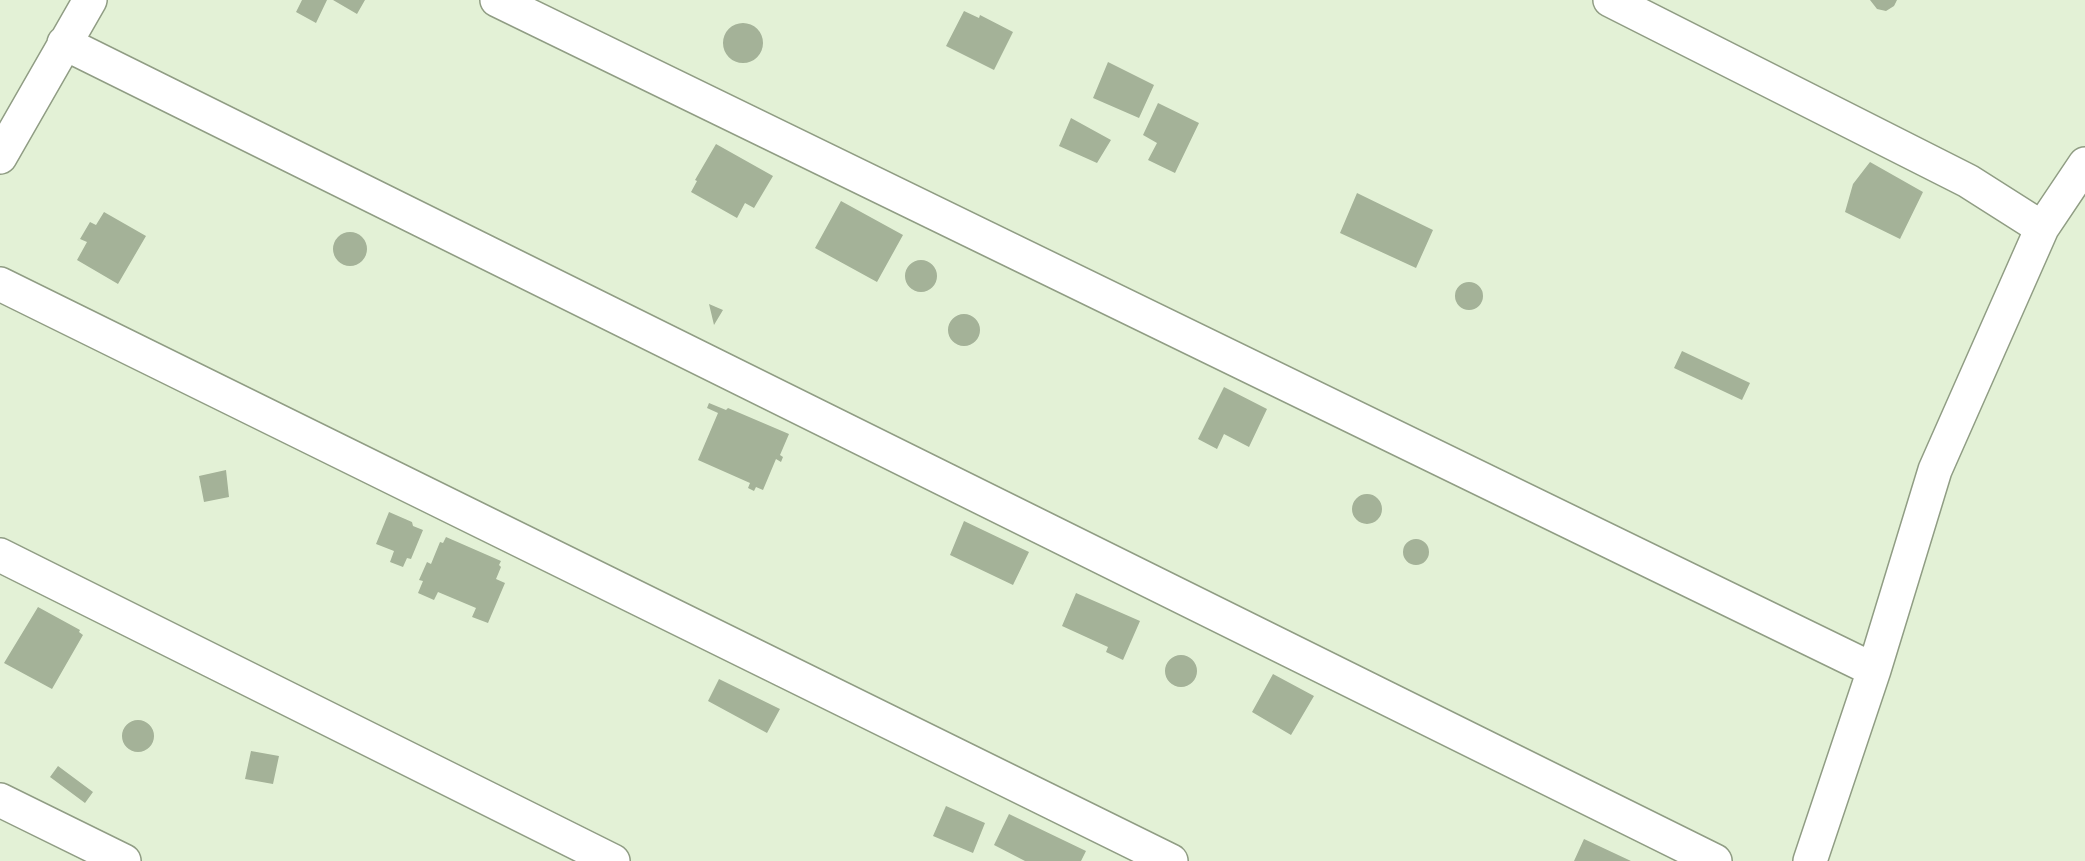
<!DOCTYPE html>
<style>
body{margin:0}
canvas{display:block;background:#e3f1d6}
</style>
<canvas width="2085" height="861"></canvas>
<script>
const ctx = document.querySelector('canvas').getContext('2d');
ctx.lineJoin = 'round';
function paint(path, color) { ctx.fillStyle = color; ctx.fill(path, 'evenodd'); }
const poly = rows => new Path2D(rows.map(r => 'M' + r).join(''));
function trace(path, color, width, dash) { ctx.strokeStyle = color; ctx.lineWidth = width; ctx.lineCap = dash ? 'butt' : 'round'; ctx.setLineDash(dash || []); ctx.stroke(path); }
paint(poly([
 [302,0,327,0,316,23,296,12],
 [333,0,365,0,357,14],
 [1870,0,1897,0,1894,6,1886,11,1877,9],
 [964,11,979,18,980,15,1013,32,994,70,946,46],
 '723 43a20 20 0 1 1 40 0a20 20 0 1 1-40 0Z',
 [1108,62,1154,85,1139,118,1093,98],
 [1158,103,1199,123,1175,173,1148,160,1157,143,1143,135],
 [1071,118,1111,140,1097,163,1059,146],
 [716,144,773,176,754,208,745,203,737,218,691,192,697,181,695,180],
 [1870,162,1923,192,1900,239,1845,212,1853,184],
 [1357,193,1433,230,1416,268,1340,233],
 [841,201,903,235,877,282,815,248],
 [104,212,146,236,118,284,77,260,87,242,80,239,90,222,96,225],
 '333 249a17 17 0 1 1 34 0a17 17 0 1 1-34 0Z',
 '905 276a16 16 0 1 1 32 0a16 16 0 1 1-32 0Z',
 '1455 296a14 14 0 1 1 28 0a14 14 0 1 1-28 0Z',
 [709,304,723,310,714,325],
 '948 330a16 16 0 1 1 32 0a16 16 0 1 1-32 0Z',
 [1682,351,1750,383,1742,400,1674,368],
 [1224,387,1267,409,1249,447,1224,434,1217,449,1198,439],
 [709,403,726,410,728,408,789,434,780,455,783,457,781,462,776,459,763,490,756,487,754,491,748,488,750,483,698,460,718,413,707,408],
 [226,470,229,497,204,502,199,476],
 '1352 509a15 15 0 1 1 30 0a15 15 0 1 1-30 0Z',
 [389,512,412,522,413,526,423,530,411,559,407,558,403,567,390,562,394,551,376,544],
 [964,521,1029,552,1013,585,950,555],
 [446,537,501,561,499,565,501,567,496,579,505,583,488,623,472,617,476,608,438,592,434,600,418,593,423,581,419,580,427,562,431,564,440,542,443,543],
 '1403 552a13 13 0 1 1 26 0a13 13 0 1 1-26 0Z',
 [1076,593,1140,621,1123,660,1106,652,1108,647,1062,626],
 [38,607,80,630,79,632,83,635,52,689,4,663],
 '1165 671a16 16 0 1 1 32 0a16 16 0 1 1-32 0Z',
 [1273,674,1314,696,1291,735,1252,712],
 [719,679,780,709,767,733,708,701],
 '122 736a16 16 0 1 1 32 0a16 16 0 1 1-32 0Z',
 [251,751,279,756,273,784,245,779],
 [58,766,93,792,85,803,50,777],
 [946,806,985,823,973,853,933,836],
 [1009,814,1086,851,1081,861,1025,861,994,845],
 [1584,839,1631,861,1574,861]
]), '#a4b298');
const street = poly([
 [497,0,1874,670],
 [1610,0,1968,181,2042,228],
 [64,43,1715,861],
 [0,157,90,0],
 [0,284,1171,861],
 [0,555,613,861],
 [0,800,124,861],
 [1810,861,1874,670,1935,470,2042,228,2085,164]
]);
trace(street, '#909d84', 36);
trace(street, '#fff', 33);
</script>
